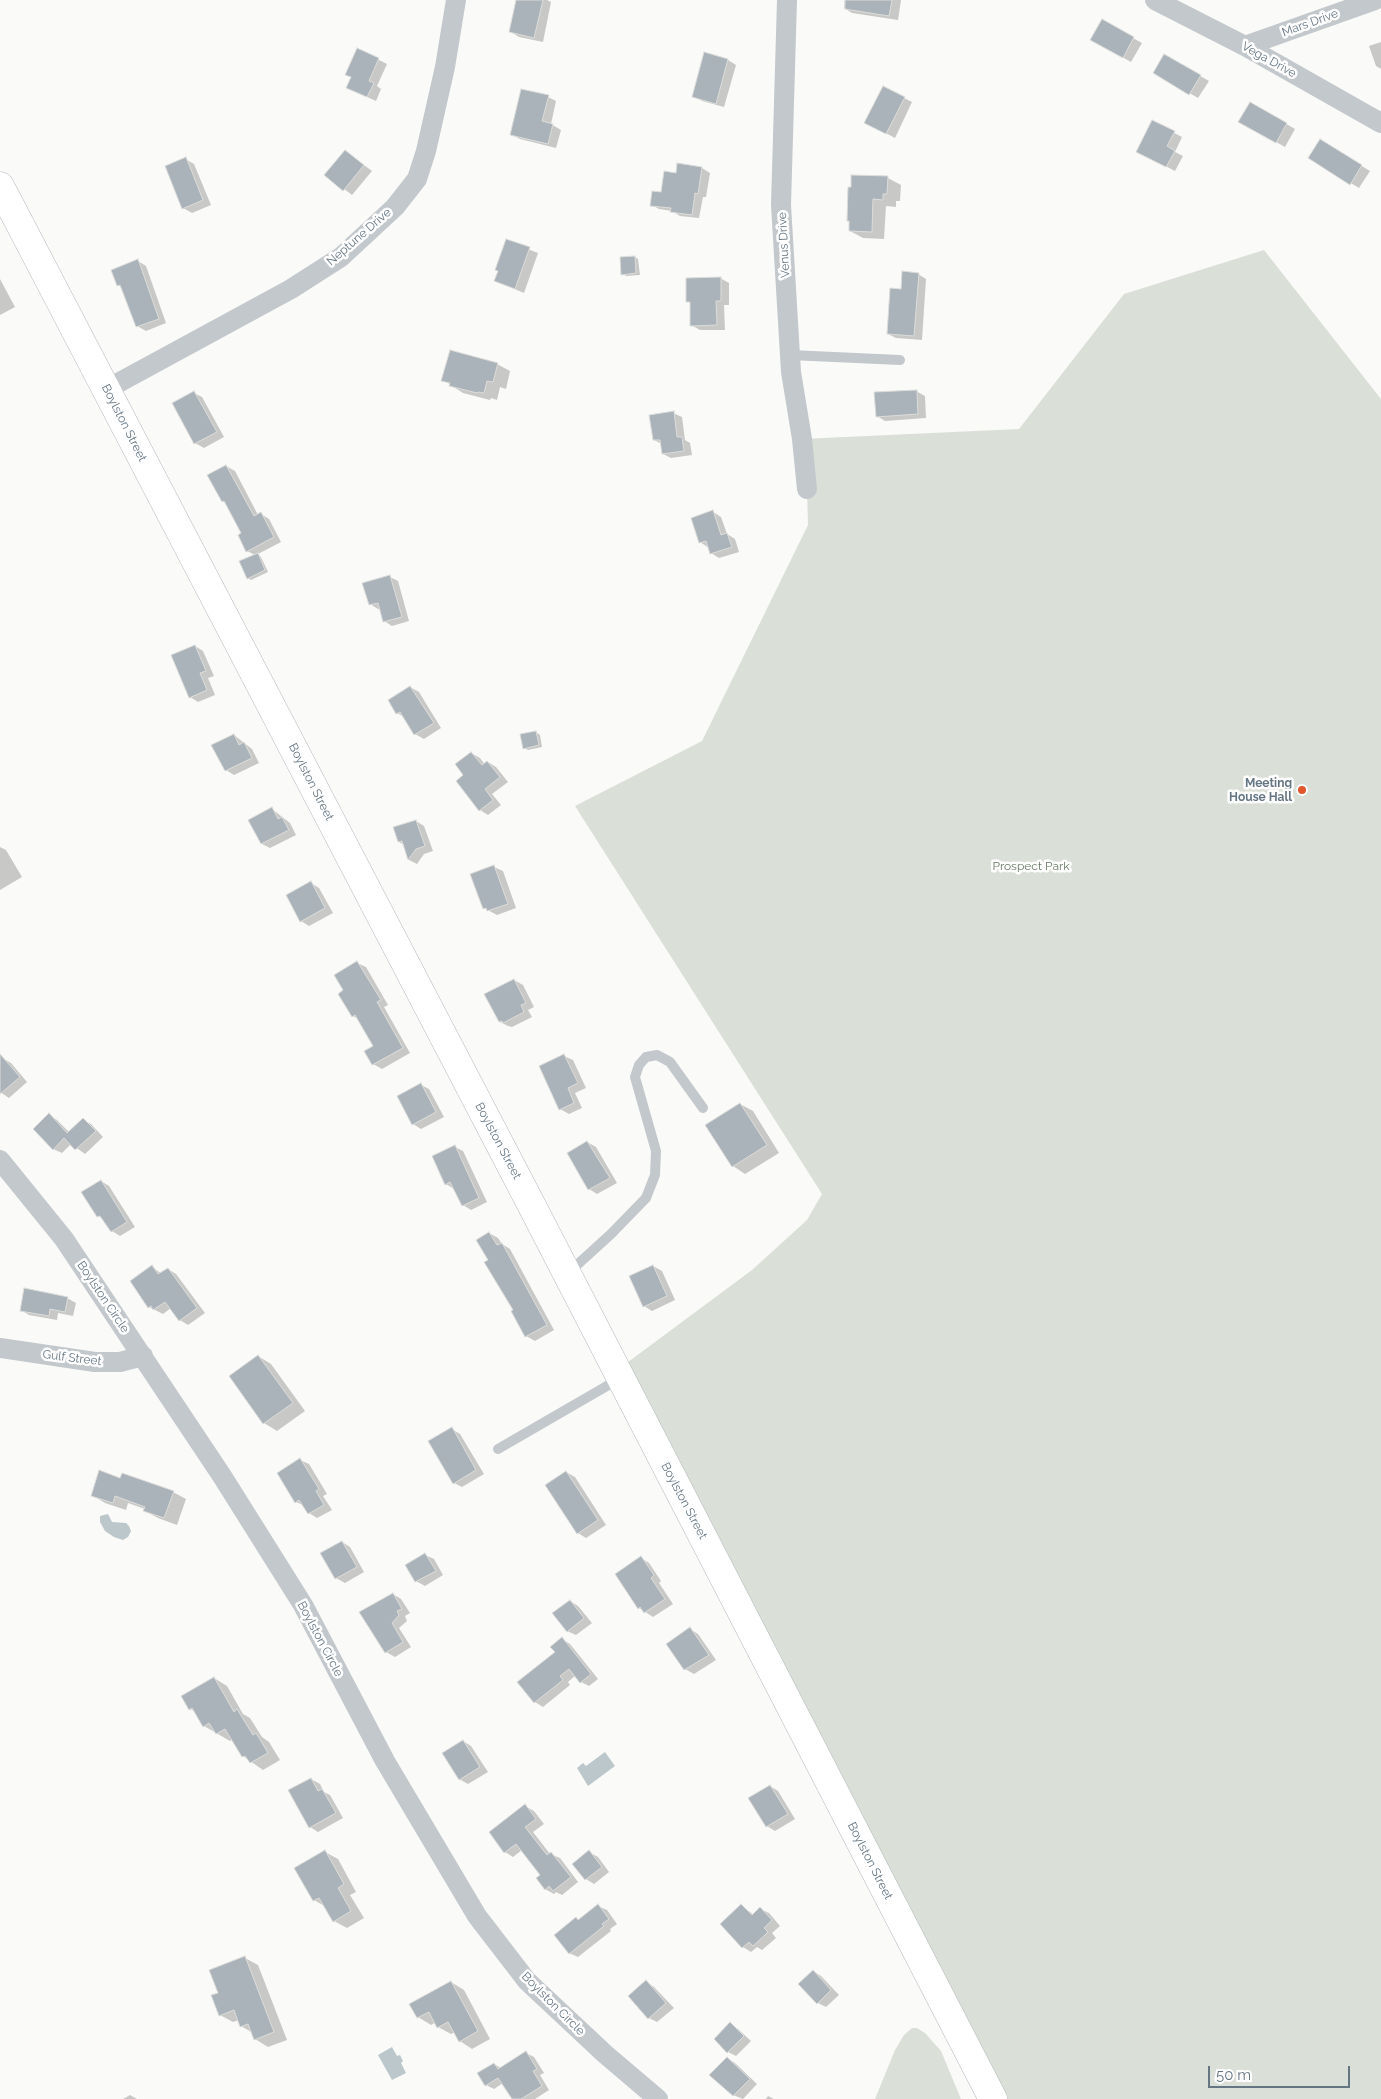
<!DOCTYPE html>
<style>
body{margin:0}
#map{position:relative;width:1381px;height:2099px;overflow:hidden;background:#fafaf8;font-family:Raleway,sans-serif}
canvas{display:block}
.scale{position:absolute;left:1208px;top:2066px;width:142px;height:22px;box-sizing:border-box;border:2px solid #657683;border-top:0;padding-left:6px;font-size:15px;line-height:18px;white-space:nowrap;color:#657683;-webkit-text-stroke:4px #fff;paint-order:stroke}
</style>
<div id="map">
<canvas width="1381" height="2099"></canvas>
<div class="scale">50 m</div>
</div>
<script>
const ctx = document.querySelector('canvas').getContext('2d');
ctx.lineJoin = 'round';
function paint(path, color) { ctx.fillStyle = color; ctx.fill(path, 'evenodd'); }
const poly = rows => new Path2D(rows.map(r => 'M' + r).join(''));
function trace(path, color, width, dash) { ctx.strokeStyle = color; ctx.lineWidth = width; ctx.lineCap = dash ? 'butt' : 'round'; ctx.setLineDash(dash || []); ctx.stroke(path); }
function drawText(font, color, halo, rows, align = 'center') {
  ctx.font = font + ' Raleway,sans-serif'; ctx.lineWidth = 5; ctx.setLineDash([]); ctx.textBaseline = 'middle'; ctx.strokeStyle = halo; ctx.fillStyle = color; for (const [text, x, y, turn = 0] of rows) {
    ctx.save(); ctx.translate(x, y); ctx.rotate((+turn || 0) * Math.PI / 180); ctx.textAlign = isNaN(turn) ? turn : align; if (halo) ctx.strokeText(text, 0, 0); ctx.fillText(text, 0, 0); ctx.restore();
  }
}
paint(poly([
 [1264,250,1381,399,1381,2099,993,2099,616,1371,752,1270,807,1220,822,1194,575,806,702,741,808,525,807,489,802,439,1019,429,1124,294],
 [912,2028,917,2028,925,2033,941,2051,961,2099,875,2099,895,2050,904,2035]
]), '#dadfd7');
paint(poly([
 [108,1514,112,1522,126,1523,129,1526,131,1531,128,1537,123,1540,114,1537,105,1531,100,1522,100,1516],
 [605,1752,615,1766,588,1786,577,1768,583,1763,586,1766],
 [392,2047,397,2056,400,2055,403,2061,401,2063,406,2073,392,2080,378,2055]
]), '#bbc7cb');
paint(poly([
 [518,0,547,0,551,2,543,42,519,37,511,32],
 [845,0,901,0,898,20,852,13,844,8],
 [1102,21,1142,43,1131,62,1092,40],
 [1381,42,1381,69,1376,66,1369,46],
 [357,49,387,64,377,86,381,89,376,101,356,92,352,77],
 [705,54,728,60,736,65,724,107,702,101,693,96],
 [1165,56,1209,81,1198,98,1155,73],
 [548,97,556,101,551,124,561,130,556,148,520,139,512,135],
 [904,98,912,102,895,138,874,127],
 [1250,103,1295,129,1285,147,1240,122],
 [1153,122,1182,137,1175,152,1183,156,1175,171,1146,156],
 [1320,141,1370,171,1359,188,1309,158],
 [345,151,372,171,352,195,326,175],
 [185,159,194,164,211,205,192,213,183,208],
 [702,168,710,173,706,197,703,197,699,218,680,216,672,211,659,209,652,205,677,175],
 [888,178,901,185,900,201,896,201,896,207,886,206,884,239,863,238,850,231],
 [507,241,538,253,524,293,496,281],
 [635,257,638,259,640,275,626,276,623,274],
 [138,261,146,266,166,323,146,331,137,326,122,288,118,285],
 [918,274,926,279,922,340,896,338,888,334,902,290],
 [720,278,729,283,729,305,724,305,725,330,700,330,691,325,691,303,688,301],
 [0,279,15,307,0,315],
 [497,364,510,371,506,389,500,387,497,400,491,398,490,400,463,393,443,380],
 [916,391,925,396,926,418,885,421,877,416],
 [194,393,202,397,224,437,204,448,195,443,173,404],
 [673,413,682,417,685,440,690,443,692,455,671,458,663,454,662,444,654,440],
 [226,466,235,471,258,515,261,514,269,519,281,542,258,554,261,557,268,572,251,580,248,578,255,555,247,551,242,534,227,504,223,501],
 [713,512,721,517,727,534,735,539,739,552,719,558,711,553,709,548,700,542],
 [390,577,398,581,409,621,392,626,384,621,381,609,378,609,370,604],
 [195,646,203,651,214,676,208,678,215,695,198,702,190,697],
 [410,687,419,692,441,728,424,739,415,734,404,717,397,713],
 [536,732,540,735,542,747,528,750,524,748],
 [234,735,252,749,259,763,234,775,226,770],
 [471,753,480,758,485,765,488,762,496,767,508,782,492,794,501,805,488,815,480,810,465,776],
 [272,809,290,823,296,835,270,848,262,844],
 [416,821,424,826,433,851,424,854,417,864,409,860,404,845,399,842],
 [0,847,6,850,22,877,0,890],
 [494,867,503,871,516,908,497,915,484,908],
 [311,883,319,888,333,913,309,926,301,921],
 [357,963,366,967,388,1005,384,1007,410,1053,382,1069,373,1064,366,1051,375,1046,360,1020,353,1016,345,991],
 [514,980,523,985,534,1007,528,1010,532,1017,512,1027,508,1026,500,1022],
 [564,1056,573,1060,586,1088,575,1093,582,1108,569,1114,560,1109],
 [2,1058,11,1063,27,1082,9,1098,0,1092,0,1060],
 [421,1085,429,1089,444,1117,421,1129,413,1124],
 [740,1104,753,1111,779,1153,745,1174,733,1166],
 [49,1115,57,1120,70,1133,83,1120,91,1124,103,1137,85,1154,71,1144,62,1153,53,1149],
 [587,1142,596,1147,617,1183,597,1194,589,1189],
 [455,1147,463,1151,487,1202,471,1210,463,1205,454,1189,446,1184],
 [101,1181,109,1186,135,1227,120,1236,112,1231,105,1220,98,1216],
 [489,1233,498,1238,502,1244,510,1249,554,1330,535,1341,526,1336,489,1260],
 [653,1266,662,1271,675,1300,652,1311,644,1306],
 [152,1267,162,1274,168,1269,176,1274,205,1313,188,1325,180,1320,171,1308,163,1314,149,1307],
 [67,1298,76,1303,73,1316,58,1313,57,1320,29,1315,21,1310],
 [258,1356,271,1364,305,1411,277,1431,264,1423,230,1376],
 [452,1429,460,1434,484,1474,462,1487,454,1483],
 [300,1460,309,1464,327,1494,323,1496,332,1510,317,1518,309,1513,305,1506,296,1502],
 [566,1472,575,1477,606,1525,586,1538,578,1533],
 [121,1479,173,1492,186,1499,177,1525,158,1518,145,1511,145,1509,128,1503,126,1510,105,1503,92,1495],
 [342,1542,350,1547,364,1572,345,1583,336,1578,322,1554],
 [425,1555,434,1559,443,1575,425,1586,416,1581,407,1565],
 [641,1558,649,1563,661,1581,659,1583,673,1604,653,1617,639,1608],
 [393,1594,401,1599,410,1613,405,1616,407,1621,399,1628,411,1647,395,1657,386,1652,361,1613],
 [570,1601,578,1606,592,1623,576,1635,567,1631],
 [690,1629,698,1634,716,1660,694,1674,685,1669,668,1644],
 [562,1639,570,1644,598,1679,589,1686,581,1682,576,1675,568,1682,570,1685,543,1707,535,1702,519,1682,556,1652],
 [214,1678,227,1686,243,1714,250,1718,262,1737,269,1742,280,1760,263,1770,243,1756,233,1739,230,1741,204,1726,196,1712,190,1709],
 [463,1741,471,1746,488,1772,468,1784,459,1779],
 [311,1779,320,1784,324,1792,330,1795,343,1818,318,1832,310,1827],
 [770,1786,778,1791,795,1819,775,1831,767,1826],
 [525,1806,534,1811,544,1824,533,1832,550,1854,560,1858,578,1882,562,1895,556,1892,554,1894,545,1889,541,1875,522,1850,513,1857,505,1852],
 [325,1852,338,1859,356,1892,350,1895,364,1918,347,1928,334,1921,326,1907,314,1900,296,1869],
 [589,1852,598,1857,609,1872,594,1884,586,1879],
 [598,1906,607,1910,617,1924,610,1929,611,1931,578,1957,569,1953,576,1919,579,1920],
 [742,1906,754,1915,760,1909,769,1913,780,1926,772,1933,776,1938,762,1950,757,1947,751,1952,743,1947,722,1924],
 [245,1958,258,1965,287,2040,268,2047,255,2039,253,2033,241,2026,239,2020,233,2022,220,2015,219,1994],
 [813,1971,821,1976,839,1995,826,2007,818,2003],
 [451,1982,464,1990,490,2039,472,2049,460,2041,455,2032,451,2034,438,2027,436,2022,431,2025,418,2017],
 [646,1982,654,1987,674,2008,657,2022,649,2018],
 [730,2024,738,2029,751,2041,736,2056,728,2052],
 [526,2053,534,2057,544,2073,540,2075,549,2090,535,2099,513,2099,503,2083,494,2089,486,2085,494,2064,501,2068],
 [727,2058,735,2063,757,2084,743,2099,733,2095],
 [130,2095,137,2099,123,2099],
 [768,2096,774,2099,766,2099]
]), '#0003');
const building = poly([
 [516,0,543,0,534,38,509,32,516,0],
 [845,0,892,0,889,16,845,9,845,0],
 [1102,19,1134,37,1123,58,1090,40,1102,19],
 [357,48,379,58,369,81,374,83,367,97,346,88,351,77,345,75,357,48],
 [704,52,728,59,716,104,692,97,704,52],
 [1164,54,1201,75,1189,95,1153,73,1164,54],
 [883,86,905,97,886,134,864,123,883,86],
 [521,89,549,95,542,121,553,124,548,144,510,135,521,89],
 [1250,102,1287,123,1276,143,1238,122,1250,102],
 [1152,120,1175,131,1167,146,1175,151,1166,167,1136,152,1152,120],
 [1320,139,1362,165,1350,185,1308,158,1320,139],
 [345,150,364,165,343,191,324,175,345,150],
 [186,157,203,200,182,209,165,166,186,157],
 [677,163,702,167,698,194,695,193,692,215,670,212,671,208,650,206,652,191,661,192,664,171,676,173,677,163],
 [851,175,888,176,887,194,883,194,883,200,873,199,872,232,849,231,849,221,847,221,848,187,851,187,851,175],
 [506,239,530,247,515,289,494,281,498,271,495,270,506,239],
 [635,256,636,273,621,275,620,257,635,256],
 [138,259,159,319,136,327,120,285,117,286,111,270,138,259],
 [902,271,919,273,914,336,887,334,890,288,901,289,902,271],
 [721,277,721,301,716,301,717,325,690,326,690,302,686,302,686,278,721,277],
 [450,350,498,363,493,382,487,381,484,393,478,392,477,393,449,386,450,383,441,381,450,350],
 [917,390,918,414,876,417,874,392,917,390],
 [194,391,217,432,194,444,172,403,194,391],
 [674,411,677,437,682,437,684,451,662,454,660,440,653,440,649,415,674,411],
 [226,465,254,516,261,512,274,537,246,552,238,535,241,533,224,501,222,502,207,475,226,465],
 [713,510,721,535,727,533,732,547,710,554,706,541,699,543,691,518,713,510],
 [258,553,265,570,247,579,239,561,258,553],
 [390,575,402,617,383,622,378,603,369,605,362,583,390,575],
 [195,645,206,671,200,673,207,690,189,698,171,655,195,645],
 [410,686,434,723,414,735,400,712,396,714,388,700,410,686],
 [536,731,539,745,523,749,520,734,536,731],
 [234,734,239,745,244,742,252,758,225,771,211,745,234,734],
 [471,752,482,765,487,761,500,777,485,789,493,800,479,811,456,781,463,775,455,764,471,752],
 [272,807,278,819,282,817,289,830,261,844,248,820,272,807],
 [416,820,425,846,416,849,408,860,402,841,398,842,393,827,416,820],
 [494,865,508,904,487,911,486,908,483,909,470,874,494,865],
 [311,881,325,908,300,922,286,895,311,881],
 [357,961,381,1000,377,1002,403,1048,372,1065,364,1051,373,1046,355,1015,352,1017,338,994,343,990,334,975,357,961],
 [514,979,526,1003,521,1005,524,1012,503,1023,502,1021,499,1022,484,994,514,979],
 [0,1054,20,1077,0,1094,0,1054],
 [564,1054,578,1083,568,1088,574,1103,559,1110,539,1066,564,1054],
 [421,1083,436,1112,412,1125,397,1096,421,1083],
 [740,1103,767,1145,732,1167,705,1125,740,1103],
 [49,1113,67,1133,83,1118,96,1131,75,1150,64,1138,53,1150,33,1129,49,1113],
 [587,1141,610,1178,588,1190,567,1153,587,1141],
 [455,1145,479,1198,462,1206,450,1182,445,1185,432,1156,455,1145],
 [101,1180,127,1222,111,1232,100,1216,97,1217,81,1192,101,1180],
 [489,1232,497,1245,502,1243,547,1325,525,1337,511,1311,513,1310,484,1262,488,1260,476,1240,489,1232],
 [152,1265,158,1274,168,1268,197,1308,179,1321,165,1302,153,1310,151,1306,148,1308,130,1281,152,1265],
 [653,1265,667,1296,643,1307,629,1276,653,1265],
 [24,1288,68,1297,65,1312,50,1309,49,1316,20,1311,24,1288],
 [258,1355,293,1403,263,1424,229,1376,258,1355],
 [452,1427,476,1470,453,1484,428,1441,452,1427],
 [300,1458,319,1489,316,1491,324,1505,308,1514,299,1500,295,1503,277,1473,300,1458],
 [99,1470,120,1478,122,1473,174,1491,164,1518,143,1511,145,1507,115,1496,113,1503,91,1496,99,1470],
 [566,1471,598,1520,577,1534,545,1485,566,1471],
 [342,1541,357,1567,335,1579,320,1553,342,1541],
 [425,1553,436,1571,415,1582,405,1565,425,1553],
 [641,1556,654,1575,651,1578,665,1599,644,1613,640,1607,638,1609,615,1574,641,1556],
 [393,1593,402,1609,397,1611,399,1615,392,1623,403,1642,385,1653,359,1612,393,1593],
 [570,1600,584,1618,567,1632,552,1613,570,1600],
 [690,1627,709,1655,684,1670,666,1644,690,1627],
 [562,1637,591,1674,580,1683,569,1669,560,1676,563,1680,534,1703,517,1682,555,1652,550,1647,562,1637],
 [214,1677,234,1712,237,1709,253,1735,256,1733,268,1753,250,1763,245,1756,242,1757,225,1729,216,1734,209,1723,203,1727,192,1708,189,1710,181,1696,214,1677],
 [463,1740,480,1767,459,1780,442,1753,463,1740],
 [311,1778,318,1791,322,1789,336,1813,309,1828,288,1790,311,1778],
 [770,1785,788,1814,766,1827,748,1798,770,1785],
 [525,1804,536,1819,525,1827,547,1855,551,1852,571,1877,553,1891,549,1886,545,1890,536,1878,540,1875,516,1844,504,1853,489,1832,525,1804],
 [325,1850,344,1884,338,1888,351,1911,333,1922,319,1898,313,1901,294,1868,325,1850],
 [589,1850,602,1867,585,1880,572,1864,589,1850],
 [598,1904,609,1919,602,1924,604,1926,569,1954,554,1935,576,1917,578,1920,598,1904],
 [741,1904,752,1915,760,1907,772,1920,764,1928,768,1932,753,1946,749,1942,742,1948,720,1924,741,1904],
 [245,1956,274,2032,254,2040,248,2024,240,2027,234,2010,219,2016,211,1995,218,1993,209,1970,245,1956],
 [813,1970,831,1990,817,2004,798,1984,813,1970],
 [646,1980,666,2003,648,2019,628,1996,646,1980],
 [451,1981,478,2031,459,2042,448,2022,437,2028,429,2012,417,2018,409,2004,451,1981],
 [730,2022,744,2036,727,2053,714,2039,730,2022],
 [526,2051,537,2069,533,2071,542,2086,521,2099,512,2099,498,2078,485,2086,477,2073,494,2063,498,2069,526,2051],
 [727,2057,750,2079,733,2096,709,2075,727,2057]
]);
paint(building, '#aab3b9');
trace(building, '#dcdcda', 1);
const primary = poly([
 [0,186,532,1206,993,2099]
]);
trace(primary, '#b5babe', 29);
trace(poly([
 [790,355,900,360],
 [567,1274,611,1234,646,1198,655,1175,656,1151,635,1077,639,1065,646,1057,657,1055,670,1062,703,1108],
 [498,1449,619,1379]
]), '#c3c8cc', 10);
trace(poly([
 [787,0,781,205,791,372,802,439,807,489],
 [1155,0,1245,46,1381,123],
 [1245,46,1375,0],
 [107,389,291,289,341,257,395,207,417,179,426,151,445,67,456,0],
 [0,1160,64,1239,222,1476,303,1605,385,1761,477,1916,527,1981,605,2054,658,2099],
 [0,1348,95,1362,120,1362,143,1356]
]), '#c3c8cc', 20);
trace(primary, '#fff', 28);
for (const [x, y, r, color] of [
 [1302,790,5,"#e4572e"]
]) { const dot = new Path2D(); dot.arc(x, y, r, 0, 2 * Math.PI); ctx.fillStyle = color; ctx.fill(dot); trace(dot, '#fff', 2); }
drawText('12px', '#657683', '#fff', [
 ["Mars Drive",1310,23,-20],
 ["Vega Drive",1269,60,29],
 ["Neptune Drive",359,237,-41],
 ["Venus Drive",784,245,-93],
 ["Boylston Street",124,423,63],
 ["Boylston Street",311,782,63],
 ["Boylston Street",498,1141,62],
 ["Boylston Circle",103,1297,56],
 ["Gulf Street",72,1358,7],
 ["Boylston Street",684,1501,62],
 ["Boylston Circle",320,1639,62],
 ["Boylston Street",870,1861,63],
 ["Boylston Circle",553,2004,45]
]);
drawText('bold 12px', '#657683', '#fff', [
 ["Meeting",1292,783],
 ["House Hall",1292,797]
], 'right');
drawText('12px', '#687a64', '#fff', [
 ["Prospect Park",1031,866]
]);
</script>
